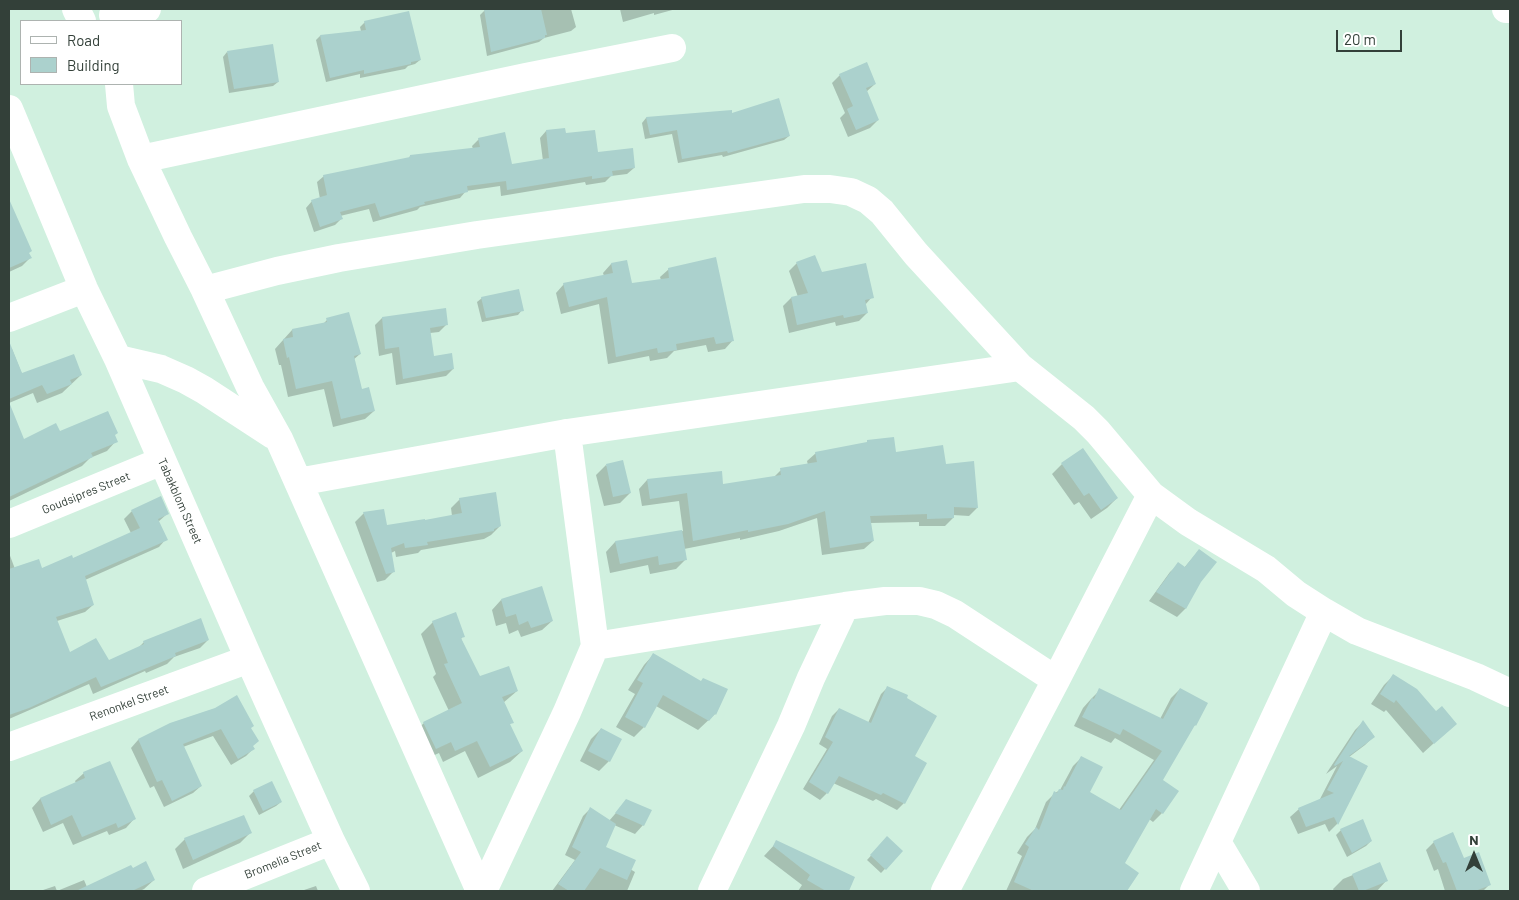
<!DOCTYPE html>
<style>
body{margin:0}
#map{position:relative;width:1519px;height:900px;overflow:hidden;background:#d0f0df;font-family:Barlow,sans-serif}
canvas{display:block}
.frame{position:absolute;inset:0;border:10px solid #334039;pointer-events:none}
.legend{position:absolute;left:20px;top:20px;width:162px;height:65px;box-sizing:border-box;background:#fff;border:1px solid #adb3b0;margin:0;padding:6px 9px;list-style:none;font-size:15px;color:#334039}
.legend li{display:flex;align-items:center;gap:10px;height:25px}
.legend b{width:25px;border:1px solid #adb3b0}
.north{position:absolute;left:1449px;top:830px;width:50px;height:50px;-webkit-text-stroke:4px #fff;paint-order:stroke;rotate:0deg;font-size:14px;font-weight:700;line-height:20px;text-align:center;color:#334039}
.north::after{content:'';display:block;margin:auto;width:18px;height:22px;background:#334039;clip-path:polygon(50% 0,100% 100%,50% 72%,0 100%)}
.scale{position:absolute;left:1336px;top:30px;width:66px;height:22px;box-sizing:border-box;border:2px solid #334039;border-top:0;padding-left:6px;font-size:15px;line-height:18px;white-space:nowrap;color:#334039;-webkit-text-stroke:4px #fff;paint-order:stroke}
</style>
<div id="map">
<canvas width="1519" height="900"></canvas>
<div class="frame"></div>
<ul class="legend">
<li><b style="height:6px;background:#fff"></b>Road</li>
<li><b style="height:14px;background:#abd1cd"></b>Building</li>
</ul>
<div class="north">N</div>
<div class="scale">20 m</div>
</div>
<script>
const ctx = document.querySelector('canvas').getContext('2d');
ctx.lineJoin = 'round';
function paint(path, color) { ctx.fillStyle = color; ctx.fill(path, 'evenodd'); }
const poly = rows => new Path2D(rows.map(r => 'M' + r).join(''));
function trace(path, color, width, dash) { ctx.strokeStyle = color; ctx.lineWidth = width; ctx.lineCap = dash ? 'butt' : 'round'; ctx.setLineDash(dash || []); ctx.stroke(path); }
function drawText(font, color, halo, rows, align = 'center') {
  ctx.font = font + ' Barlow,sans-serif'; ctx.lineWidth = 4; ctx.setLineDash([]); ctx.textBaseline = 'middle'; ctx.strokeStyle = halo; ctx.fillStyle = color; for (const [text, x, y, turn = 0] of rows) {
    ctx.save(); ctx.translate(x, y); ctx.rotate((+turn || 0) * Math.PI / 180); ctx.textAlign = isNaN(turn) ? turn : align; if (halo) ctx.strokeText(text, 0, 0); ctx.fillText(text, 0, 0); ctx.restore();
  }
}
paint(poly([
 [494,9,571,9,576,27,571,31,544,38,539,42,487,56,480,15,485,10],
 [620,9,676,9,654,15,654,13,623,22],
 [365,22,420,60,415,64,408,66,405,69,360,78,360,74,326,82,316,40,320,36,361,31,360,27],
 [227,52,278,82,273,86,229,93,223,57],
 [840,75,875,84,866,92,878,120,870,128,848,137,840,118,845,113,832,83],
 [731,111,731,114,789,136,784,140,723,157,722,155,678,163,672,134,645,139,642,123,646,118],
 [546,131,565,134,597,154,634,168,627,174,611,176,605,182,586,185,585,182,501,196,500,186,466,191,460,198,420,207,417,210,373,222,369,209,340,216,341,219,335,225,314,232,306,208,312,201,320,199,317,182,324,176,408,159,410,156,473,149,472,146,479,139,511,166,543,161,540,138],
 [14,215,30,258,22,266,9,272,9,217],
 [626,262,631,285,661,280,660,277,669,269,733,340,725,349,708,352,706,345,674,351,667,358,650,361,649,356,608,364,599,304,561,314,556,293,564,284,604,276,603,273,611,264],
 [797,263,872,297,865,305,867,313,859,321,836,326,835,322,789,333,783,306,791,298,798,297,789,271],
 [482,298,522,310,518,315,482,322,477,302],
 [382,318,447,324,439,332,430,333,433,357,453,369,446,376,396,385,392,353,379,356,375,325],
 [327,320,360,354,353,360,361,391,374,411,365,419,333,427,324,389,288,397,281,365,279,365,275,349,292,330,322,325],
 [12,349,22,374,81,375,62,393,37,403,33,393,9,403,9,350],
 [59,432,114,436,116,441,107,451,90,458,82,466,9,501,9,448,11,447],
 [816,453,895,453,945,465,973,462,977,508,969,516,953,515,953,518,945,526,919,526,919,522,870,523,873,541,864,549,822,555,817,518,779,531,740,540,740,538,684,549,686,559,676,569,650,574,648,565,610,573,606,552,615,542,683,531,679,501,642,506,639,489,647,480,722,486,773,478,781,470,808,465,807,461],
 [1062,464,1117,498,1107,508,1091,519,1079,502,1074,505,1052,474],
 [606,465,630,493,620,503,604,506,596,475],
 [460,499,500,526,491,535,484,539,421,550,418,553,396,557,395,551,391,553,394,571,385,580,377,582,355,522,364,513,386,527,452,516,451,508],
 [132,511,167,514,158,522,166,539,159,547,85,580,93,605,85,612,57,621,69,653,108,661,138,648,144,642,208,640,200,648,174,657,167,664,146,673,145,671,93,694,89,684,9,719,9,553,15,569,41,570,72,559,131,533,124,519],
 [1199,550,1200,582,1185,609,1177,617,1149,601,1170,572,1179,564,1184,568],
 [501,600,552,621,542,630,521,637,518,630,509,634,506,623,496,626,492,610],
 [433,622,463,636,461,639,479,677,517,691,503,703,512,722,509,725,522,751,510,762,478,778,465,751,443,762,439,753,424,760,412,734,424,723,449,711,433,677,436,674,421,634],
 [653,655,700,682,726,690,715,714,698,730,656,706,644,727,634,737,616,727,635,694,628,690,644,665],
 [1394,675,1436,713,1455,724,1423,753,1386,710,1384,712,1371,704,1384,685],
 [888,687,913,757,904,803,897,810,876,799,873,801,833,783,827,793,820,800,803,789,827,749,819,744,832,716,839,709,868,723,881,694],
 [1180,689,1195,725,1191,729,1162,780,1162,813,1153,822,1149,819,1105,878,1099,891,1006,891,1022,856,1017,853,1027,837,1035,829,1046,802,1055,793,1060,790,1073,766,1082,757,1089,792,1119,810,1154,760,1115,738,1111,743,1074,726,1083,708,1091,699,1100,690,1160,719,1171,698],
 [1363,722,1374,736,1365,745,1349,757,1367,767,1337,824,1329,832,1325,824,1298,834,1290,817,1299,809,1321,799,1320,799,1337,766,1326,774,1355,730],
 [170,724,250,729,253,749,246,756,231,765,213,736,183,747,201,786,193,793,164,807,154,786,150,788,131,748,138,740],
 [601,729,609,761,599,771,580,761,591,739],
 [84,773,134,819,126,828,109,835,107,831,73,845,63,823,43,832,32,808,40,799,76,783,75,781],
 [254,791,281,802,276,806,259,815,249,796],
 [627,800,643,825,635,834,614,825,604,848,630,869,635,872,627,891,552,891,575,860,565,855,583,816,590,809,609,821],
 [1341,830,1371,841,1366,846,1347,857,1336,835],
 [250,833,240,843,183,869,175,849,185,839],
 [887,838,902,851,881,873,867,860],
 [777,842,854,878,847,891,798,891,802,885,764,856],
 [1434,842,1463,859,1489,885,1483,891,1445,891,1438,869,1434,871,1426,850],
 [1380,864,1386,881,1377,891,1334,891,1333,889,1343,879],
 [84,880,87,887,154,880,144,889,140,891,57,891],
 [55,886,57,891,40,891],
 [316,886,318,891,301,891]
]), '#0003');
paint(poly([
 [484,9,541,9,547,35,545,35,545,38,491,52],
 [409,11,421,60,411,62,411,64,364,74,364,70,330,78,320,35,366,30,364,21],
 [273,44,279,82,234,89,227,51],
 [867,62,876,84,866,88,879,120,856,130,847,109,853,106,839,74],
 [779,98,790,136,728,153,727,151,682,159,677,130,650,135,646,117,732,110,732,113],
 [565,128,566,133,595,130,598,152,633,148,635,168,612,171,613,176,592,179,592,176,507,190,506,181,467,186,468,192,424,202,425,204,380,217,375,203,340,212,343,219,320,227,311,200,327,195,323,175,410,157,410,155,480,147,478,138,505,132,512,164,549,158,546,130],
 [9,199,32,251,29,253,32,258,9,268],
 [815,255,822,272,866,263,874,298,865,300,868,313,844,318,843,315,797,325,791,297,808,293,796,262],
 [716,257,734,341,716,344,714,337,676,344,677,350,658,353,657,348,616,357,607,297,569,307,563,283,613,273,611,263,627,260,632,283,669,278,668,268],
 [519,289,524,311,486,318,481,297],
 [446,308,448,325,430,328,434,356,452,353,454,369,403,379,399,347,385,349,382,317],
 [349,312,361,354,354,356,362,389,369,387,375,411,341,419,332,381,296,389,289,357,287,358,283,339,293,337,292,329,327,322,326,318],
 [9,341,22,373,74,354,82,375,70,380,72,384,47,394,42,385,9,399],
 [9,402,24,439,56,423,60,431,108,411,118,433,115,435,118,442,91,453,93,457,9,497],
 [894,437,896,452,943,445,946,464,974,461,978,508,954,507,954,518,927,519,927,514,870,516,874,541,830,548,825,511,788,524,748,532,748,530,693,541,687,493,650,499,647,479,722,471,723,484,781,475,780,468,817,462,815,452,867,442,867,440],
 [1083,448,1118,498,1101,510,1089,493,1084,496,1061,463],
 [623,460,631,493,613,497,606,464],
 [496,492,501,526,494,529,494,531,427,542,428,545,405,548,404,543,391,548,395,572,386,574,363,512,384,509,387,525,425,519,425,520,462,513,459,498],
 [161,496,169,514,158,519,168,540,85,576,94,605,56,617,70,652,96,638,109,660,144,644,143,641,201,618,209,640,175,653,176,656,101,687,96,677,29,708,9,715,9,569,39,559,42,568,72,555,73,558,140,528,131,510],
 [682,530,687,560,659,565,658,556,620,564,615,541],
 [1199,549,1217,562,1201,582,1186,609,1156,592,1178,562,1185,567],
 [542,586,553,621,531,628,528,621,519,625,516,614,506,617,501,599],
 [456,612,465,637,461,638,480,676,509,666,518,691,502,697,514,723,510,724,523,751,490,767,477,741,455,751,451,742,436,749,423,722,462,703,444,664,448,663,432,621],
 [653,653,701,681,703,678,728,689,716,715,715,714,709,721,663,695,645,728,625,717,643,683,637,680],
 [1393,674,1417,689,1436,711,1442,706,1457,724,1434,744,1396,700,1394,703,1380,694],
 [887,686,908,695,907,698,937,716,915,756,927,763,905,804,883,793,881,795,839,776,828,794,809,782,833,742,825,737,839,708,871,723],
 [1099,688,1163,719,1180,688,1208,703,1196,726,1195,725,1163,780,1179,791,1163,814,1156,809,1125,863,1139,873,1127,891,1034,891,1014,882,1029,847,1025,844,1036,827,1039,830,1054,791,1057,793,1059,789,1063,790,1064,786,1065,787,1081,756,1103,767,1090,792,1121,810,1162,751,1123,729,1120,735,1082,717,1092,698,1094,699],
 [237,695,254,726,251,728,259,741,253,746,255,749,238,759,221,729,183,744,202,786,172,801,162,780,157,782,138,739,170,723,215,708],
 [1363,720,1375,737,1349,756,1368,766,1338,825,1334,817,1306,827,1298,808,1334,793,1327,790,1343,761,1335,766,1334,765],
 [601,728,622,739,610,762,588,751],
 [110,761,136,819,118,828,116,823,82,837,72,815,51,825,40,798,85,778,83,772],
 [272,781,282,802,263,811,253,790],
 [626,799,652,810,644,826,615,813],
 [590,807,616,824,606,847,636,860,627,880,600,868,584,891,569,891,558,884,581,852,572,847],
 [244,815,252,833,193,860,184,838],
 [1363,819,1372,841,1352,853,1340,829],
 [1453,832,1464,858,1479,852,1491,885,1475,891,1457,891,1446,862,1443,863,1433,841],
 [887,836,903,851,886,870,870,855],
 [776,840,855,877,849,891,826,891,807,880,810,875,773,846],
 [146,861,155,880,132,891,76,891,131,865,133,868],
 [1380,862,1388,881,1363,891,1359,891,1352,874]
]), '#abd1cd');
trace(poly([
 [76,9,82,21],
 [1506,9,1510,9],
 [113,15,147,9],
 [119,84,121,106,141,159,178,237,205,290],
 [9,109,84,289,118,359,249,659,331,841,356,891],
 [141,159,526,77,672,48],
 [9,318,84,289],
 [118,359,161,369,186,380,204,390,273,435],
 [298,482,567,433,1020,367],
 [9,524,162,461],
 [595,646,845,606,885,601,919,601,936,605,955,614,1056,680],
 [9,747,249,659],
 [1217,842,1246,891],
 [206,891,331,841],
 [480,891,279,439,250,387,205,290,277,271,339,258,477,235,804,189,830,189,851,192,868,200,882,212,916,254,1020,367,1084,418,1098,432,1151,495,1188,522,1266,569,1296,594,1324,612,1357,631,1476,677,1510,693],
 [483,891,567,712,595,646,567,433],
 [712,891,791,726,811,678,845,606],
 [945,891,1056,680,1151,495],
 [1194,891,1324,612]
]), '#fff', 28);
drawText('12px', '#334039', '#fff', [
 ["Goudsipres Street",86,493,-22],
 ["Tabakblom Street",180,501,66],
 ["Renonkel Street",129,703,-20],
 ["Bromelia Street",283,860,-22]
]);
</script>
